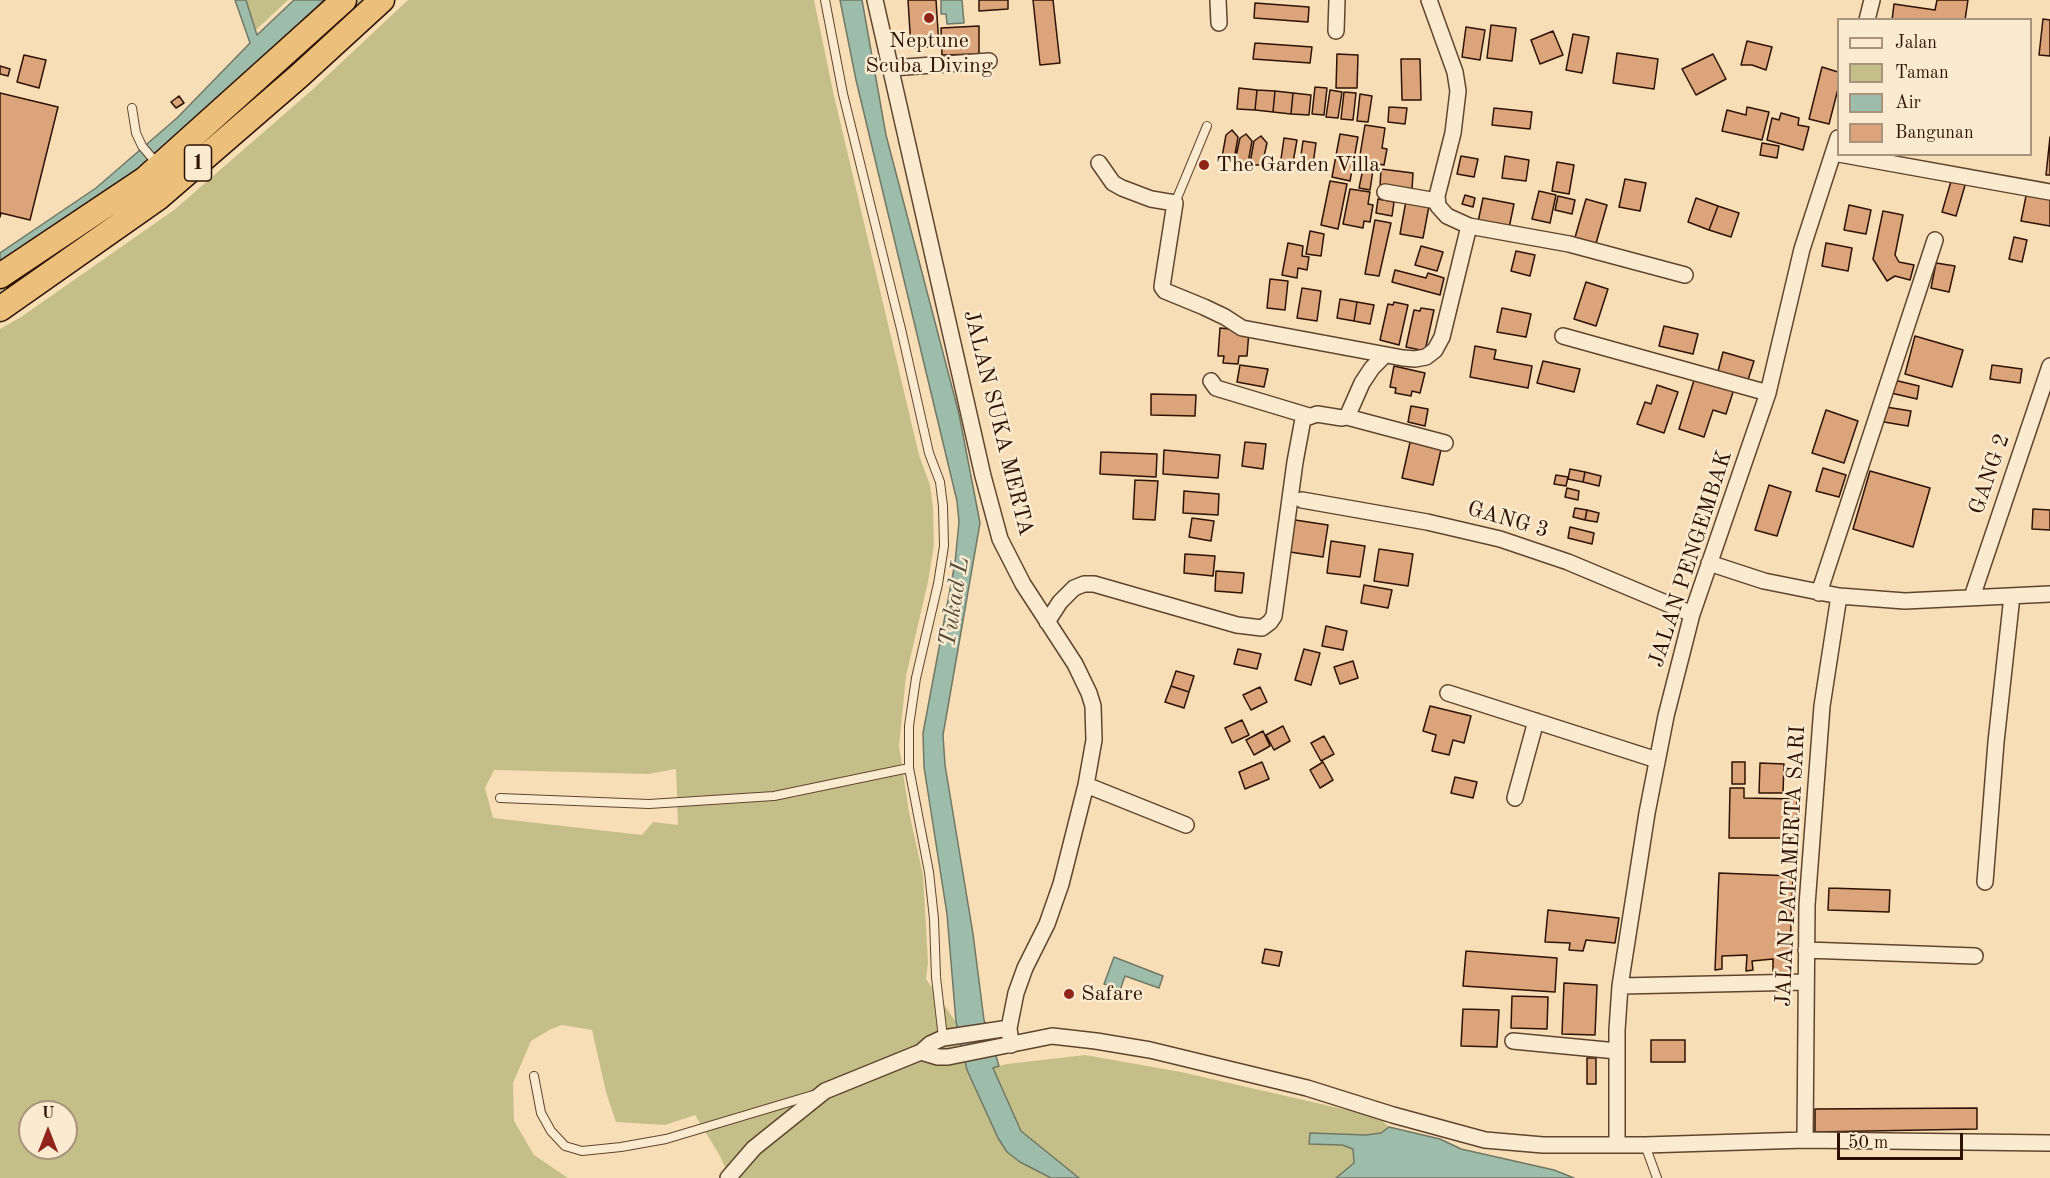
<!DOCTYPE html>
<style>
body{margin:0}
#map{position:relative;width:2050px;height:1178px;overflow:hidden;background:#f8deb6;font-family:"Old Standard TT",serif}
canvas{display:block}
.legend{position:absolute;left:1837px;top:18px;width:195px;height:138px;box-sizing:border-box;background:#faead0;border:2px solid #a8947d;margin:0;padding:8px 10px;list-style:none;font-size:18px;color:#2e1201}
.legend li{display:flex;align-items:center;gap:12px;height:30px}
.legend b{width:30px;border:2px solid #a8947d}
.north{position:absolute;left:18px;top:1100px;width:60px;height:60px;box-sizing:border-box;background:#faead0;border:2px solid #a8947d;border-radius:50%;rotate:0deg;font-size:16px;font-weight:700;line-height:24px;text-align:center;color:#2e1201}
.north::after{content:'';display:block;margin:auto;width:21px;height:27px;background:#8f2418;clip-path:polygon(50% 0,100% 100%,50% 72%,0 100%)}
.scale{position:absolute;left:1837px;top:1133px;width:126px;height:27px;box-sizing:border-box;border:3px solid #2e1201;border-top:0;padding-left:8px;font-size:18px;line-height:21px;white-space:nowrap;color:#2e1201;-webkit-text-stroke:4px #faead0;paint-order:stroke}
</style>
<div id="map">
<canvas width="2050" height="1178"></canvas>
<ul class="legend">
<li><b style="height:8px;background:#faead0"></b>Jalan</li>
<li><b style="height:16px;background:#c4bf89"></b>Taman</li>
<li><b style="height:16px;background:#9ebcaa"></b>Air</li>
<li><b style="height:16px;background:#dca47a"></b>Bangunan</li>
</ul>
<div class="north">U</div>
<div class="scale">50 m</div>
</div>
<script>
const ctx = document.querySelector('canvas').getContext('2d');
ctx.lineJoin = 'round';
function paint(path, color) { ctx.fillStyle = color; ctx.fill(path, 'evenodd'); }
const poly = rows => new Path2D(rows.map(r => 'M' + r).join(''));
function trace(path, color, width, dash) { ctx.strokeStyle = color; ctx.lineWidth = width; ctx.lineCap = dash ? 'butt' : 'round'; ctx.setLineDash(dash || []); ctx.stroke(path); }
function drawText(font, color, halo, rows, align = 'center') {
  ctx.font = font + ' "Old Standard TT",serif'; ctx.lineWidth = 5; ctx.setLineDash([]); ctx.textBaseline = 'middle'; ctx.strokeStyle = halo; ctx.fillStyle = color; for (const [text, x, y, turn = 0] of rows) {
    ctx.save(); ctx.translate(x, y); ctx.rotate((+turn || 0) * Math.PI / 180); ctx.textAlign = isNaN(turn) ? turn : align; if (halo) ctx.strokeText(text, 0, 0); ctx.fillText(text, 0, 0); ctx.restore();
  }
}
paint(poly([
 [246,0,288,0,256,30],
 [359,0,368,0,178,170,0,296,0,289,17,278,309,47],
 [408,0,814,0,834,96,919,455,930,485,933,507,934,545,928,582,906,676,899,746,909,812,923,875,928,963,926,979,956,1022,967,1070,998,1138,1007,1152,1020,1162,1051,1178,730,1178,720,1156,695,1115,665,1125,616,1122,606,1092,592,1030,562,1025,551,1029,531,1041,513,1083,514,1121,534,1155,568,1178,0,1178,0,329,21,317,174,210,312,90],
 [676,769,678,825,653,822,642,835,493,818,485,788,494,770,648,774],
 [30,1112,66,1112,66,1148,30,1148],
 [1085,1055,1181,1072,1378,1117,1389,1127,1381,1133,1366,1135,1310,1133,1309,1144,1342,1145,1353,1149,1354,1163,1336,1178,1079,1178,1021,1131,993,1068,1007,1064]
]), '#c4bf89');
const water = poly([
 [235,0,246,0,257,35,294,0,324,0,232,87,111,193,0,270,0,253,96,188,177,118,250,43,235,0],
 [840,0,862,0,886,135,959,414,980,523,943,735,945,765,973,934,984,1020,991,1039,999,1066,993,1068,1021,1131,1079,1178,1051,1178,1020,1162,1007,1152,998,1138,967,1070,956,1022,947,914,924,767,923,733,955,563,959,522,957,501,856,80,840,0],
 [941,0,962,0,964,23,947,24,946,14,941,14,941,0],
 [1114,957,1163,976,1159,988,1125,976,1120,990,1104,984,1114,957],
 [1389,1127,1440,1139,1461,1149,1554,1170,1574,1178,1336,1178,1354,1163,1353,1149,1342,1145,1309,1144,1310,1133,1366,1135,1381,1133,1389,1127]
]);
paint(water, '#9ebcaa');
trace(water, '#717866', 1.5);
const building = poly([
 [908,0,936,0,939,46,911,48,908,0],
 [979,0,1008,0,1008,9,979,11,979,0],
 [1033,0,1053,0,1060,63,1040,65,1033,0],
 [1937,0,1968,0,1965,20,1892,20,1894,4,1935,10,1937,0],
 [1255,3,1309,7,1308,22,1254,18,1255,3],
 [2043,19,2050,20,2050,56,2039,55,2043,19],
 [1491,25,1516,28,1512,61,1487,58,1491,25],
 [979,26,979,54,942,55,941,28,979,26],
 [1466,27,1485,30,1480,60,1462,57,1466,27],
 [1553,31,1563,55,1540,64,1531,40,1553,31],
 [1573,34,1589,37,1582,73,1566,70,1573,34],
 [1747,41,1772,47,1766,70,1752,65,1741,65,1747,41],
 [1255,43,1312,47,1310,63,1253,59,1255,43],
 [1617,53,1658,59,1654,89,1613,83,1617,53],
 [1337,54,1358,55,1357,88,1336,88,1337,54],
 [1713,54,1726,79,1696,95,1682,69,1713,54],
 [24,55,46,60,39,88,17,82,24,55],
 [1401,59,1420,59,1421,100,1402,100,1401,59],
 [0,66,10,69,8,76,0,74,0,66],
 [1822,67,1838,72,1838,89,1829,124,1809,119,1822,67],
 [1315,87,1327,88,1324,115,1312,114,1315,87],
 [1239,88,1257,90,1255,110,1237,109,1239,88],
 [1257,90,1275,91,1273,112,1255,110,1257,90],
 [1330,90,1342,92,1338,118,1326,117,1330,90],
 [1275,91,1293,93,1291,114,1273,112,1275,91],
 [1344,92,1356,93,1353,120,1341,119,1344,92],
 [0,93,58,107,30,220,1,213,0,217,0,93],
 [1293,93,1311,95,1309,115,1291,114,1293,93],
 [1360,94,1372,96,1368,122,1357,121,1360,94],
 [179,96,184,103,176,108,171,102,179,96],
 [1389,107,1407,108,1405,124,1388,122,1389,107],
 [1747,107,1769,112,1762,140,1722,131,1727,110,1746,115,1747,107],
 [1494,108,1532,112,1530,129,1492,125,1494,108],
 [1781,113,1799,118,1798,125,1809,127,1803,150,1767,140,1772,118,1779,120,1781,113],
 [1365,125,1385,128,1382,148,1387,149,1384,165,1359,161,1365,125],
 [1232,130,1238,137,1234,160,1227,160,1222,157,1226,135,1232,130],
 [1246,134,1252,141,1248,163,1241,163,1235,161,1240,138,1246,134],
 [1340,134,1358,137,1350,181,1332,177,1340,134],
 [1261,136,1267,143,1262,165,1255,165,1250,163,1254,141,1261,136],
 [2050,137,2050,175,2046,175,2050,137],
 [1284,138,1297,140,1292,168,1280,166,1284,138],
 [1303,141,1316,143,1312,171,1299,169,1303,141],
 [1762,143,1779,146,1777,158,1760,155,1762,143],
 [1461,156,1478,159,1474,177,1457,174,1461,156],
 [1505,156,1529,160,1526,181,1502,178,1505,156],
 [1557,162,1574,165,1569,194,1552,191,1557,162],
 [1363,169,1373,170,1370,190,1359,188,1363,169],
 [1381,169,1413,173,1412,189,1380,186,1381,169],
 [1952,178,1966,182,1956,216,1942,212,1952,178],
 [1625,179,1646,183,1640,211,1619,207,1625,179],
 [1330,181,1347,184,1338,229,1321,225,1330,181],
 [1350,189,1370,192,1368,204,1373,205,1370,222,1364,221,1363,228,1343,224,1350,189],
 [1539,191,1556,195,1550,223,1532,219,1539,191],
 [2027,191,2050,195,2050,226,2021,221,2027,191],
 [1465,195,1475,198,1473,207,1462,204,1465,195],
 [1558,196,1575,200,1572,214,1555,210,1558,196],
 [1483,198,1514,204,1509,228,1478,222,1483,198],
 [1696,198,1718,206,1709,230,1688,222,1696,198],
 [1378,199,1394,202,1392,216,1376,213,1378,199],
 [1586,199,1607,205,1595,247,1574,241,1586,199],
 [1406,201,1429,206,1423,238,1400,234,1406,201],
 [1849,205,1871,210,1866,234,1844,230,1849,205],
 [1718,206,1739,213,1731,237,1709,230,1718,206],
 [1883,211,1903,215,1895,255,1899,262,1914,265,1910,280,1895,276,1887,281,1873,259,1883,211],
 [1375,220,1391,223,1379,276,1365,274,1375,220],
 [1310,231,1324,234,1321,256,1306,254,1310,231],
 [2014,237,2027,240,2022,262,2009,259,2014,237],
 [1288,243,1303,246,1302,256,1309,257,1307,270,1298,268,1297,278,1282,275,1288,243],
 [1826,243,1852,248,1848,271,1822,266,1826,243],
 [1421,246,1443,252,1437,271,1415,265,1421,246],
 [1516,251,1535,255,1530,276,1511,271,1516,251],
 [1936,263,1955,266,1949,292,1931,288,1936,263],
 [1395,270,1426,278,1428,273,1444,278,1440,295,1392,282,1395,270],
 [1270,279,1288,281,1285,310,1267,308,1270,279],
 [1586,282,1608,289,1596,326,1574,319,1586,282],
 [1302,288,1321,291,1317,321,1297,318,1302,288],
 [1340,299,1357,302,1354,321,1337,318,1340,299],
 [1357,302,1374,305,1370,324,1354,321,1357,302],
 [1394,302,1408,305,1399,345,1380,340,1388,304,1393,305,1394,302],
 [1421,308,1434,310,1425,351,1406,347,1414,310,1420,311,1421,308],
 [1502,308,1531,314,1526,337,1497,332,1502,308],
 [1664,326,1698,334,1693,354,1659,346,1664,326],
 [1220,328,1249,331,1247,356,1239,356,1238,364,1223,363,1224,356,1218,356,1220,328],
 [1915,336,1963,350,1952,387,1905,374,1915,336],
 [1475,346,1496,350,1494,359,1532,366,1528,388,1470,377,1475,346],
 [1723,352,1754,361,1747,383,1717,375,1723,352],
 [1543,361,1580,369,1574,392,1537,383,1543,361],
 [1240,365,1268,369,1264,387,1237,382,1240,365],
 [1992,365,2022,369,2020,383,1990,379,1992,365],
 [1394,366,1425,373,1420,393,1412,391,1411,396,1395,393,1396,388,1390,387,1394,366],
 [1695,377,1734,389,1726,414,1713,410,1704,437,1679,429,1695,377],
 [1894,380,1919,386,1917,399,1891,393,1894,380],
 [1657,385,1678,392,1664,433,1637,424,1645,402,1651,404,1657,385],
 [1151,394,1196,395,1195,416,1151,415,1151,394],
 [1411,406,1428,409,1425,426,1408,422,1411,406],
 [1886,407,1911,411,1908,426,1884,422,1886,407],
 [1826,410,1858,421,1844,463,1812,453,1826,410],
 [1411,438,1442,445,1433,485,1402,478,1411,438],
 [1245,442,1266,444,1263,469,1242,466,1245,442],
 [1164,450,1220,455,1218,478,1163,474,1164,450],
 [1101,452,1157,454,1156,477,1100,474,1101,452],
 [1823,468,1846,475,1839,497,1816,491,1823,468],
 [1570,469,1585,472,1583,482,1568,479,1570,469],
 [1870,471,1930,488,1913,547,1853,529,1870,471],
 [1585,472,1601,476,1599,486,1583,482,1585,472],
 [1556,475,1568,477,1566,486,1554,484,1556,475],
 [1135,480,1158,481,1155,520,1133,519,1135,480],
 [1769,485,1791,492,1777,536,1755,530,1769,485],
 [1567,488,1579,491,1578,500,1565,497,1567,488],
 [1184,491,1219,494,1218,515,1183,513,1184,491],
 [1575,508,1587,510,1585,520,1573,517,1575,508],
 [2033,509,2050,510,2050,530,2032,529,2033,509],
 [1587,510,1599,513,1597,522,1585,520,1587,510],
 [1192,518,1214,521,1211,541,1189,537,1192,518],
 [1295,520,1328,525,1323,557,1290,552,1295,520],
 [1570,527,1594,533,1592,544,1568,538,1570,527],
 [1331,541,1365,546,1360,577,1327,573,1331,541],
 [1379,549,1413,554,1408,586,1374,581,1379,549],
 [1185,554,1215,556,1213,576,1184,573,1185,554],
 [1216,571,1244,573,1242,593,1215,591,1216,571],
 [1364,585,1392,590,1388,608,1361,603,1364,585],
 [1326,626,1347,631,1343,650,1322,646,1326,626],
 [1238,649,1261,654,1257,669,1234,664,1238,649],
 [1304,649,1320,653,1311,685,1295,680,1304,649],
 [1353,661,1358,678,1340,684,1334,667,1353,661],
 [1176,671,1194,676,1189,692,1171,686,1176,671],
 [1171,686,1189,692,1184,708,1165,702,1171,686],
 [1260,687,1267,702,1251,710,1243,695,1260,687],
 [1430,706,1471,716,1464,743,1453,740,1449,755,1432,751,1436,735,1423,731,1430,706],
 [1242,720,1249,735,1232,743,1225,728,1242,720],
 [1283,726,1290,741,1274,750,1266,735,1283,726],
 [1263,731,1270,746,1254,755,1246,740,1263,731],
 [1324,736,1334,754,1321,761,1311,743,1324,736],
 [1262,762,1269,779,1245,789,1239,772,1262,762],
 [1323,762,1333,780,1320,788,1310,770,1323,762],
 [1732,762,1745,762,1745,784,1732,784,1732,762],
 [1760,763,1784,764,1783,793,1759,793,1760,763],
 [1455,777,1477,782,1473,798,1451,793,1455,777],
 [1730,788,1744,788,1744,798,1797,799,1797,838,1729,838,1730,788],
 [1719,873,1793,876,1789,973,1773,971,1773,959,1752,961,1753,970,1746,971,1747,955,1722,956,1722,969,1715,970,1719,873],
 [1829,888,1890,890,1889,912,1828,910,1829,888],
 [1548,910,1619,918,1615,943,1586,940,1583,951,1569,950,1570,943,1545,942,1548,910],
 [1265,949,1282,952,1279,966,1262,963,1265,949],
 [1466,951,1557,958,1555,992,1463,986,1466,951],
 [1564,983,1597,985,1595,1035,1562,1034,1564,983],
 [1512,996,1548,997,1547,1029,1511,1028,1512,996],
 [1463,1009,1499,1010,1497,1047,1461,1046,1463,1009],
 [1651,1040,1685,1040,1685,1062,1651,1062,1651,1040],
 [1587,1058,1596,1058,1596,1084,1587,1084,1587,1058],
 [1977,1108,1977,1129,1815,1132,1815,1109,1977,1108]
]);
paint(building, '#dca47a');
trace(building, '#2e1201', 1.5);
const service = poly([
 [825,0,843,94,901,329,929,453,940,482,943,506,944,546,938,584,916,678,909,726,909,768,929,872,934,919,936,977,943,1038],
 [132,108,136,133,142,146,158,165],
 [1175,203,1207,126],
 [500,798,649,804,774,796,909,768],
 [534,1076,541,1113,551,1131,565,1146,582,1151,621,1147,666,1139,813,1095],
 [1645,1145,1657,1178]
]);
const minor = poly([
 [875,0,983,476,1000,539,1023,584,1075,664,1089,693,1093,706,1094,740,1086,785,1061,884,1047,924,1025,968,1016,993,1009,1028,1011,1045],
 [1218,0,1219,23],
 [1429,0,1455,72,1458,91,1453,133,1437,196,1438,206,1447,216,1469,226,1569,244,1685,275],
 [1867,20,1872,0],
 [1336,31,1337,0],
 [891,68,989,61],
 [1839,154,2050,192],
 [1099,163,1113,183,1122,188,1151,199,1175,203,1163,280,1162,287,1165,291,1204,307,1225,317,1242,328,1403,358,1415,359,1426,357,1435,350,1442,337,1469,226],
 [1385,192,1437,201],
 [1563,336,1768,393],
 [1211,381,1216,388,1309,416],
 [1347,417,1445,443],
 [1302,500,1427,522,1500,539,1568,562,1692,614],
 [1709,563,1764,581,1839,596,1905,601,2050,594],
 [1819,593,1935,240],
 [1972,597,2050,366],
 [1047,622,1060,602,1074,588,1084,584,1094,584,1237,625,1262,628,1270,622,1274,616,1295,462,1303,419,1317,414,1342,418,1347,417,1362,383,1372,368,1385,355],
 [1448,693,1657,760],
 [1086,785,1186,825],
 [1515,798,1536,721],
 [1985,882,1996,742,2012,596],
 [1806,950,1975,956],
 [1620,986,1806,982],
 [1513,1041,1617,1051],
 [921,1052,938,1057,948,1057,1052,1036,1096,1041,1150,1050,1307,1088,1393,1115,1485,1140,1543,1145,1645,1145,1805,1140,2050,1143],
 [1805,1140,1807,905,1822,706,1839,596],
 [1617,1145,1617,1030,1620,986,1647,813,1666,716,1692,614,1768,393,1802,249,1838,138],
 [728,1178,754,1148,825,1091,921,1052,930,1044,943,1038,1009,1028]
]);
const trunk = poly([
 [0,276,145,179,344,0],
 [0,309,158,198,299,76,382,0]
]);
trace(service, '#60452e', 10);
trace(minor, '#60452e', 18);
trace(trunk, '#2e1201', 27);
trace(service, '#faead0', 8);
trace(minor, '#faead0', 15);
trace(trunk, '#ecbf7b', 24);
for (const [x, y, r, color] of [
 [929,18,6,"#8f2418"],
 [1204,165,6,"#8f2418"],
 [1069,994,6,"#8f2418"]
]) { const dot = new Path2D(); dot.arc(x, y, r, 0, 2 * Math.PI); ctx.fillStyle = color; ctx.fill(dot); trace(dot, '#faead0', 2); }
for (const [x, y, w] of [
 [198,163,27]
]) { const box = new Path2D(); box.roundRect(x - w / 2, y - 18, w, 36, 4.5); ctx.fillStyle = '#faead0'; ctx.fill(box); trace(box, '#2e1201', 1.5); }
drawText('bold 21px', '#2e1201', null, [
 ["1",198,163]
]);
drawText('22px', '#2e1201', '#faead0', [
 ["Neptune",929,41,"center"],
 ["Scuba Diving",929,66,"center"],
 ["The Garden Villa",1216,165],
 ["Safare",1081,994]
], 'left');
drawText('22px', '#2e1201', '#faead0', [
 ["JALAN SUKA MERTA",998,423,76],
 ["GANG 2",1990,474,-71],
 ["GANG 3",1508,520,16],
 ["JALAN PENGEMBAK",1691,559,-72],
 ["JALAN PATAMERTA SARI",1791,866,-87]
]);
drawText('italic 24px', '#554e3c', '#faead0', [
 ["Tukad L",955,602,-81]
]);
</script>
